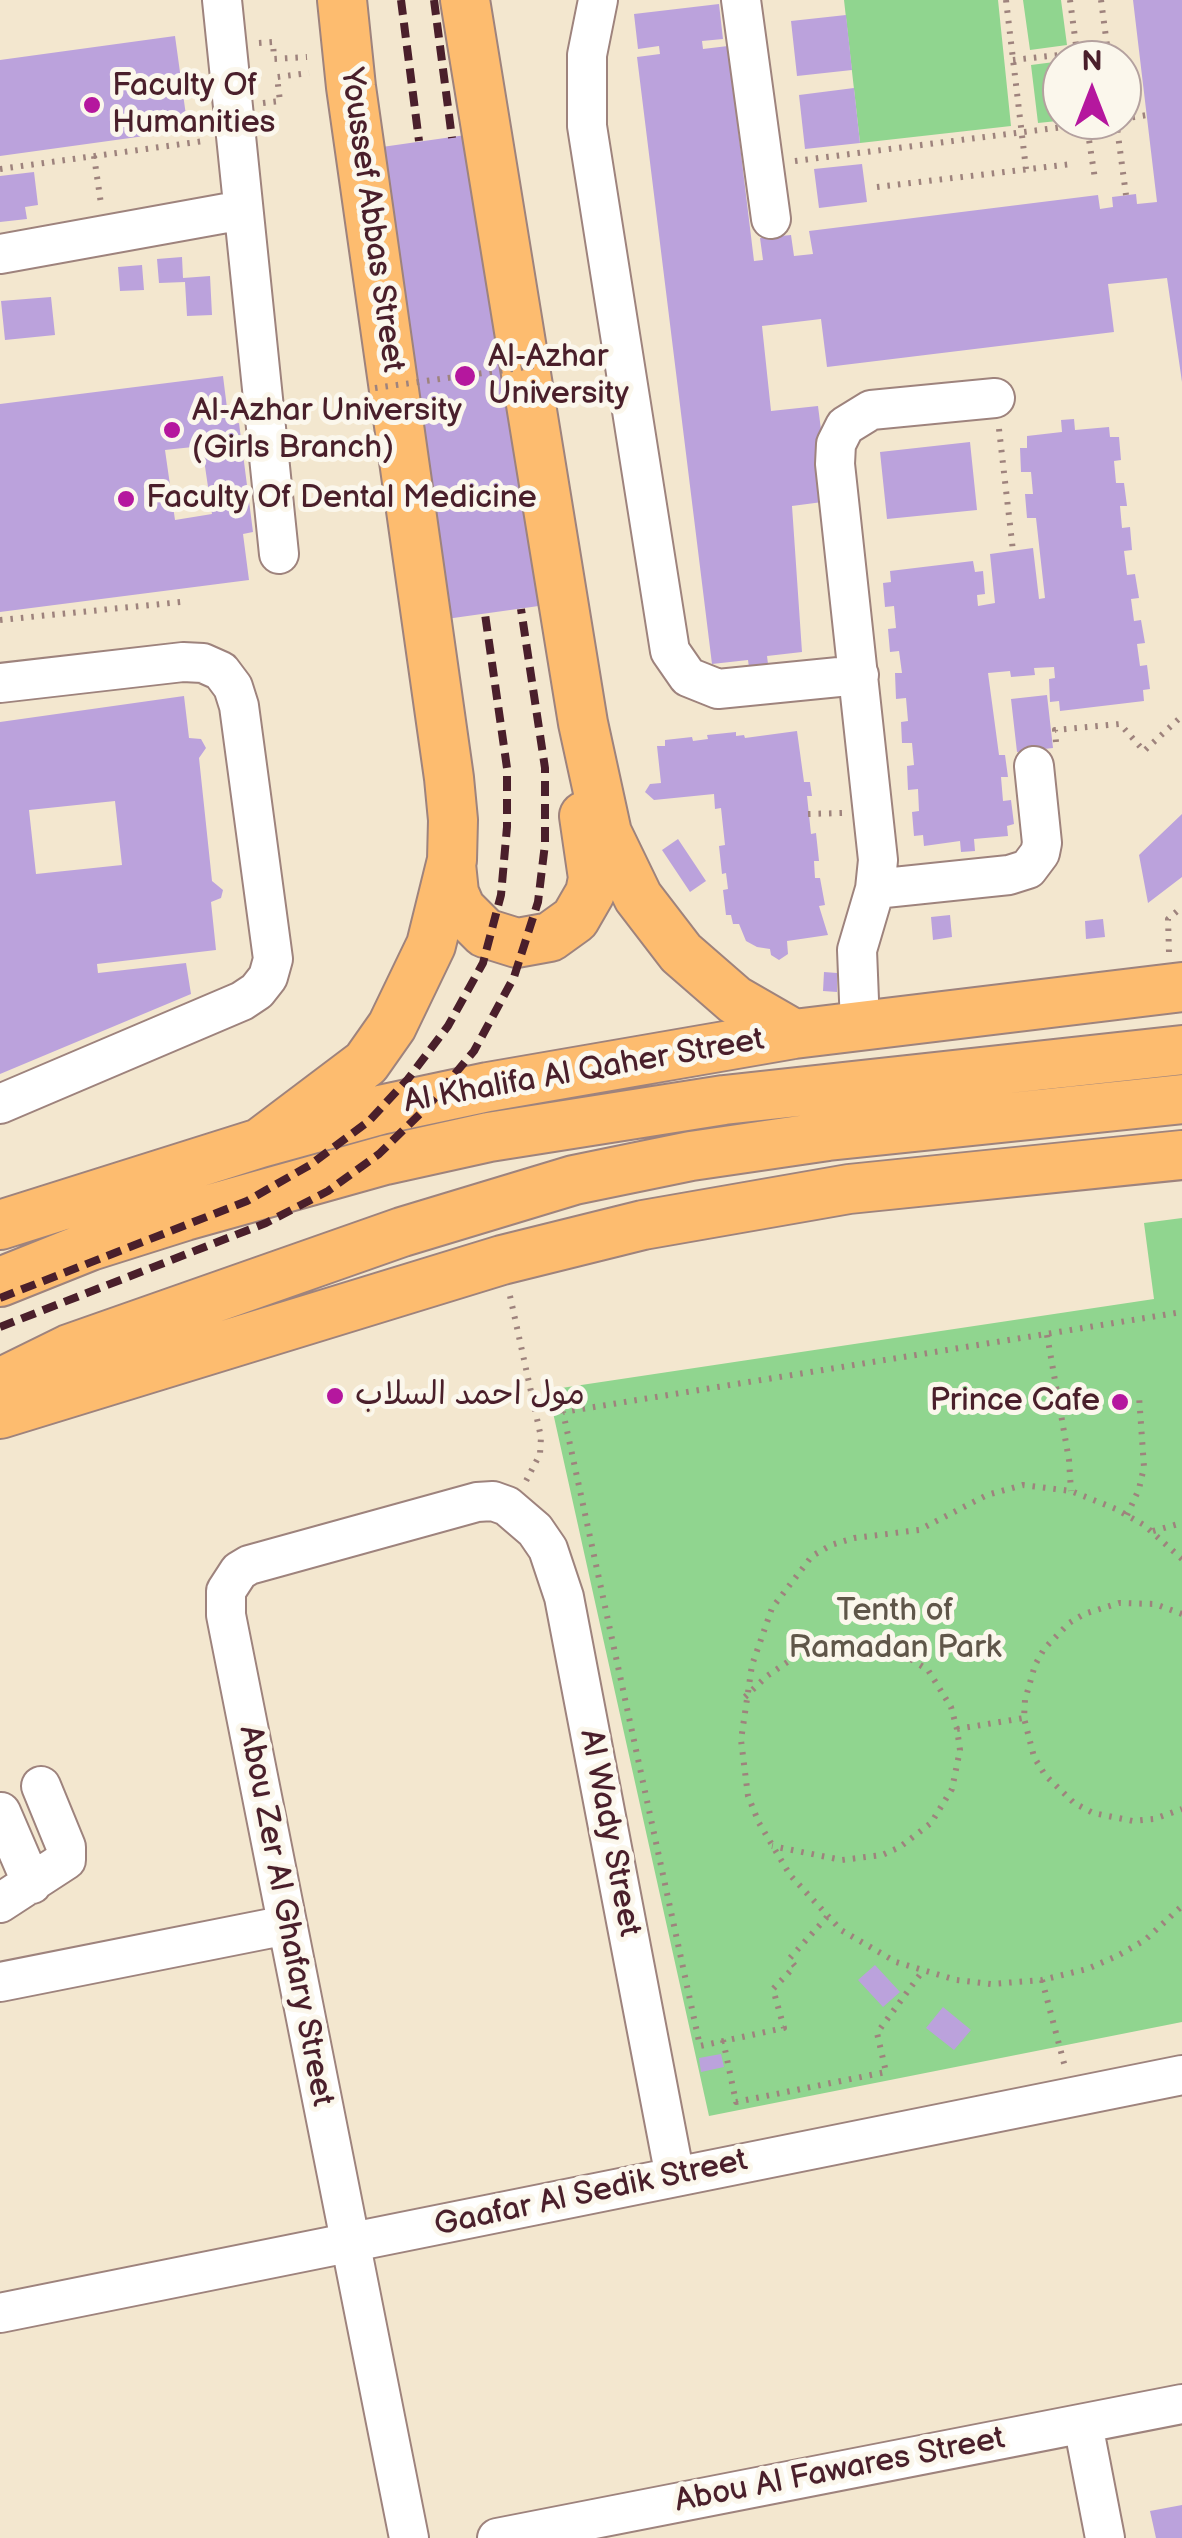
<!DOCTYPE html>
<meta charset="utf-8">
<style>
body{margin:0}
#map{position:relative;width:1182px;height:2538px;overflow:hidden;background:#f3e7cf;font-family:"Balsamiq Sans",sans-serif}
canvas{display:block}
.north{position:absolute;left:1042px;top:40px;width:100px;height:100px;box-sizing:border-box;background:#fbf7ec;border:2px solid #b4a19f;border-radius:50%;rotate:0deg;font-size:28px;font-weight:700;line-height:40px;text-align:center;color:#4a1f2b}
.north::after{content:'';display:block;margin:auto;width:35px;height:45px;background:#b5179e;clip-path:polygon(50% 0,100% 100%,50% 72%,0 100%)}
</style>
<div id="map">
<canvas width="1182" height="2538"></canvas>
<div class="north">N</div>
</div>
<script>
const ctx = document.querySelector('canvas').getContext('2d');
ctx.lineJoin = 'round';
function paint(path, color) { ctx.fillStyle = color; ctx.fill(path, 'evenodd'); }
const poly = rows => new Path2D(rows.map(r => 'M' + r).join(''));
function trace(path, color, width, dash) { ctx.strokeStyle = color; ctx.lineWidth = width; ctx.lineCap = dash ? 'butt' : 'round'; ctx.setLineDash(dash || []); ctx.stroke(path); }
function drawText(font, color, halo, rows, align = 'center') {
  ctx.font = font + ' "Balsamiq Sans","Playpen Sans Arabic",sans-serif'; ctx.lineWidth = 10; ctx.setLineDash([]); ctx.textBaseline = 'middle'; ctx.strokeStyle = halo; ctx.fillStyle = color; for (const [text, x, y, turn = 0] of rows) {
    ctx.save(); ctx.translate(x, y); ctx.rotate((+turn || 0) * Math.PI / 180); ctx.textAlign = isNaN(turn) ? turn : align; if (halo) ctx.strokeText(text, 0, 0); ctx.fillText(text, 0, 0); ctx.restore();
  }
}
paint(poly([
 [844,0,998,0,1011,126,860,143],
 [1023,0,1061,0,1067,45,1030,50],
 [1062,61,1062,120,1067,120,1038,123,1031,65],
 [1182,1218,1182,2022,709,2116,548,1390,1154,1299,1144,1223]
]), '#90d58f');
paint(poly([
 [1133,0,1182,0,1182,382,1167,278,1108,284,1114,332,827,367,821,319,762,326,771,411,818,406,830,501,792,506,802,652,767,656,769,672,750,675,748,660,712,664,637,57,660,54,659,46,638,49,634,14,719,4,723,39,702,41,703,49,728,46,754,261,763,260,760,238,791,235,794,256,813,254,809,231,1098,195,1100,209,1113,207,1112,197,1136,194,1137,204,1157,202],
 [846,15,852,70,797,76,791,21],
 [175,36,188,130,0,156,0,60],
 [854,88,860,143,805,149,799,95],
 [487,132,560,603,439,620,375,148],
 [862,164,867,202,819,208,814,169],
 [34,172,38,205,25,207,27,219,0,222,0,176],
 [182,257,183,278,210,276,212,315,187,316,185,282,159,283,157,259],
 [142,265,144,290,120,291,118,267],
 [51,297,55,335,5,340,1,301],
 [223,376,229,424,239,423,253,532,243,534,249,580,0,612,0,404],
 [202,446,212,514,175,520,165,450],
 [1074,419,1075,430,1109,427,1110,437,1119,437,1121,460,1114,461,1116,483,1124,483,1127,506,1120,506,1122,528,1130,527,1132,550,1124,551,1127,575,1135,574,1139,598,1131,599,1134,621,1141,620,1145,643,1137,644,1140,666,1147,665,1150,689,1143,690,1144,701,1060,711,1059,701,1050,702,1049,679,1055,678,1054,667,1034,668,1035,675,1011,677,1010,671,988,673,999,755,1005,755,1008,777,1001,777,1003,801,1011,800,1014,824,1007,826,1008,836,974,839,975,851,961,852,960,841,924,846,923,835,914,836,912,812,919,811,918,789,908,790,907,766,914,765,912,743,902,743,901,722,908,721,906,698,896,699,895,673,902,673,899,651,890,652,888,629,896,628,894,606,885,607,883,583,891,582,890,571,973,561,975,572,983,571,985,594,977,595,978,606,995,603,990,554,1033,548,1039,599,1045,598,1036,518,1027,518,1025,494,1033,494,1031,472,1021,472,1020,448,1027,448,1027,436,1062,432,1061,420],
 [970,442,977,510,887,519,880,452],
 [1047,695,1053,748,1017,752,1011,699],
 [184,696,189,738,201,739,206,748,199,758,212,881,223,890,221,898,211,902,216,950,97,964,98,973,186,963,191,994,0,1074,0,722],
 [115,801,122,865,36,874,29,810],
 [797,731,804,782,810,782,812,796,807,796,811,834,816,833,819,861,814,861,815,878,820,878,825,905,819,906,828,935,787,941,788,954,779,960,771,955,770,949,757,947,746,941,739,924,733,924,731,915,726,915,723,890,728,889,726,873,722,874,719,846,725,845,721,808,715,809,714,794,654,800,645,792,650,784,661,783,657,746,665,746,665,740,692,737,693,741,708,739,707,735,736,732,736,736,744,735,745,738],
 [1182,814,1182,877,1148,903,1139,855],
 [678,839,706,881,690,892,662,850],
 [950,915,952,937,933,940,931,917],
 [1103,919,1105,937,1086,939,1085,921],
 [824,972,837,973,837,992,823,991],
 [875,1965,900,1992,883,2007,858,1980],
 [943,2007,971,2030,954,2050,926,2028],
 [721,2054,724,2067,701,2072,699,2058],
 [1182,2505,1182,2538,1156,2538,1150,2511]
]), '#bba2dc');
const minor = poly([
 [222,0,279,554],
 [598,0,587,55,587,126,670,651,688,677,718,689,859,675],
 [741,0,771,219],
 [0,254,243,210],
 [0,683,183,662,203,663,221,671,233,687,239,706,273,959,268,977,257,991,242,1001,0,1104],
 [875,889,1009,875,1028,869,1040,853,1042,843,1034,766],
 [860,1025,857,950,875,889,878,860,835,464,836,444,845,426,871,410,995,398],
 [1,1812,32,1884],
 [0,1903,66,1860,66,1847,41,1786],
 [0,1982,287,1925],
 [0,2313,1182,2075],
 [1083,2424,1105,2538],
 [409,2538,226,1615,226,1591,239,1571,249,1565,477,1502,493,1501,507,1506,535,1530,548,1549,564,1597,675,2177],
 [497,2538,1182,2404]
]);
const major = poly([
 [465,0,583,723,607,833,638,897,681,953,735,1000,794,1034],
 [451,864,454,893,461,909,485,933,517,943,550,937,575,919,590,893,593,878,584,816],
 [260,1143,366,1063,392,1026,431,945,452,860,453,820,449,778,351,87,342,0],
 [0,1225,260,1143,380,1110,488,1087,794,1034,1182,987],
 [0,1282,90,1246,185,1216,385,1160,489,1137,724,1100,1182,1050],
 [0,1383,69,1349,402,1232,574,1180,691,1156,828,1136,1182,1099],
 [0,1414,502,1260,643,1225,849,1189,1182,1155]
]);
trace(minor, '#9e837d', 42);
trace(major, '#9e837d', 52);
trace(poly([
 [1006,0,1026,169],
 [1070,0,1078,60],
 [1101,0,1109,60],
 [259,43,273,42,274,59,307,57],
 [1013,60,1077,53],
 [263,103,280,101,277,77,309,73],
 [1122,119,1147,115],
 [1086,120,1095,179],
 [1116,120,1126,195],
 [94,156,101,204],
 [795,161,1087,124],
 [0,169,204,141],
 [877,187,1072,164],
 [999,429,1013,551],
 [0,620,181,602],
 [1056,742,1055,730,1120,724,1144,751,1182,716],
 [808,814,842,813],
 [1169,952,1168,919,1182,907],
 [510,1296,541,1437,540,1454,526,1481],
 [1047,1335,1069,1460,1071,1491],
 [1127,1515,1139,1489,1144,1467,1139,1396],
 [1153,1531,1182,1523],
 [1182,1559,1144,1525,1116,1509,1071,1491,1023,1485,987,1495,919,1530,854,1538,831,1545,812,1556,772,1608,752,1665,741,1740,748,1796,759,1823,790,1875,841,1930,896,1962,956,1980,991,1984,1042,1980,1087,1969,1117,1956,1145,1940,1182,1906],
 [1182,1614,1155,1604,1119,1603,1084,1614,1069,1623,1044,1649,1035,1665,1025,1700,1024,1718,1034,1757,1045,1775,1074,1803,1093,1813,1133,1821,1154,1819,1182,1809],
 [745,1697,767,1676,808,1648,826,1641,871,1641,893,1648,928,1670,951,1707,957,1729,960,1750,952,1789,931,1823,900,1847,882,1855,842,1860,772,1846],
 [957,1729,1024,1718],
 [827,1917,789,1959,795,1966,773,1989,784,2028,700,2046,563,1412,1182,1312],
 [1042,1980,1065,2067],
 [723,2040,736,2102,886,2072,877,2033,922,1972]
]), '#9e837d', 6, [2.5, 8]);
trace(minor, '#fff', 38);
trace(major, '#fdbc6f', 48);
trace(poly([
 [401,0,419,141],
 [434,0,452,138],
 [0,1298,247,1201,310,1165,369,1121,408,1079,448,1026,483,963,501,895,507,827,507,768,485,614],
 [0,1327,266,1223,328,1191,379,1154,429,1105,474,1051,514,977,538,902,545,844,545,768,521,609]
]), '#4a1f2b', 8, [15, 8]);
trace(poly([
 [375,388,556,363]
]), '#9e837d', 6, [2.5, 8]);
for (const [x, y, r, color] of [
 [92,105,10,"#b5179e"],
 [465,376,12,"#b5179e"],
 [172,430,10,"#b5179e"],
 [126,499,10,"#b5179e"],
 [335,1396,10,"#b5179e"],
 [1120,1402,10,"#b5179e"]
]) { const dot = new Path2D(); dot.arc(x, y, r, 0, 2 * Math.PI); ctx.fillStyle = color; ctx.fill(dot); trace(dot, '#fbf7ec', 4); }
drawText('32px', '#4a1f2b', '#fbf7ec', [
 ["Faculty Of",112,87],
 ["Humanities",112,124],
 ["Al-Azhar",488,358],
 ["University",488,395],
 ["Al-Azhar University",192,412],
 ["(Girls Branch)",192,449],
 ["Faculty Of Dental Medicine",146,499],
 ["مول احمد السلاب",355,1396],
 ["Prince Cafe",1100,1402,"right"]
], 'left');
drawText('32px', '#4a1f2b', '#fbf7ec', [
 ["Youssef Abbas Street",371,220,82],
 ["Al Khalifa Al Qaher Street",584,1072,-10],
 ["Al Wady Street",609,1833,79],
 ["Abou Zer Al Ghafary Street",285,1916,79],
 ["Gaafar Al Sedik Street",591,2194,-12],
 ["Abou Al Fawares Street",840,2471,-11]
]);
drawText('32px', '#5f5649', '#fbf7ec', [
 ["Tenth of",895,1612],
 ["Ramadan Park",895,1649]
]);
</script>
